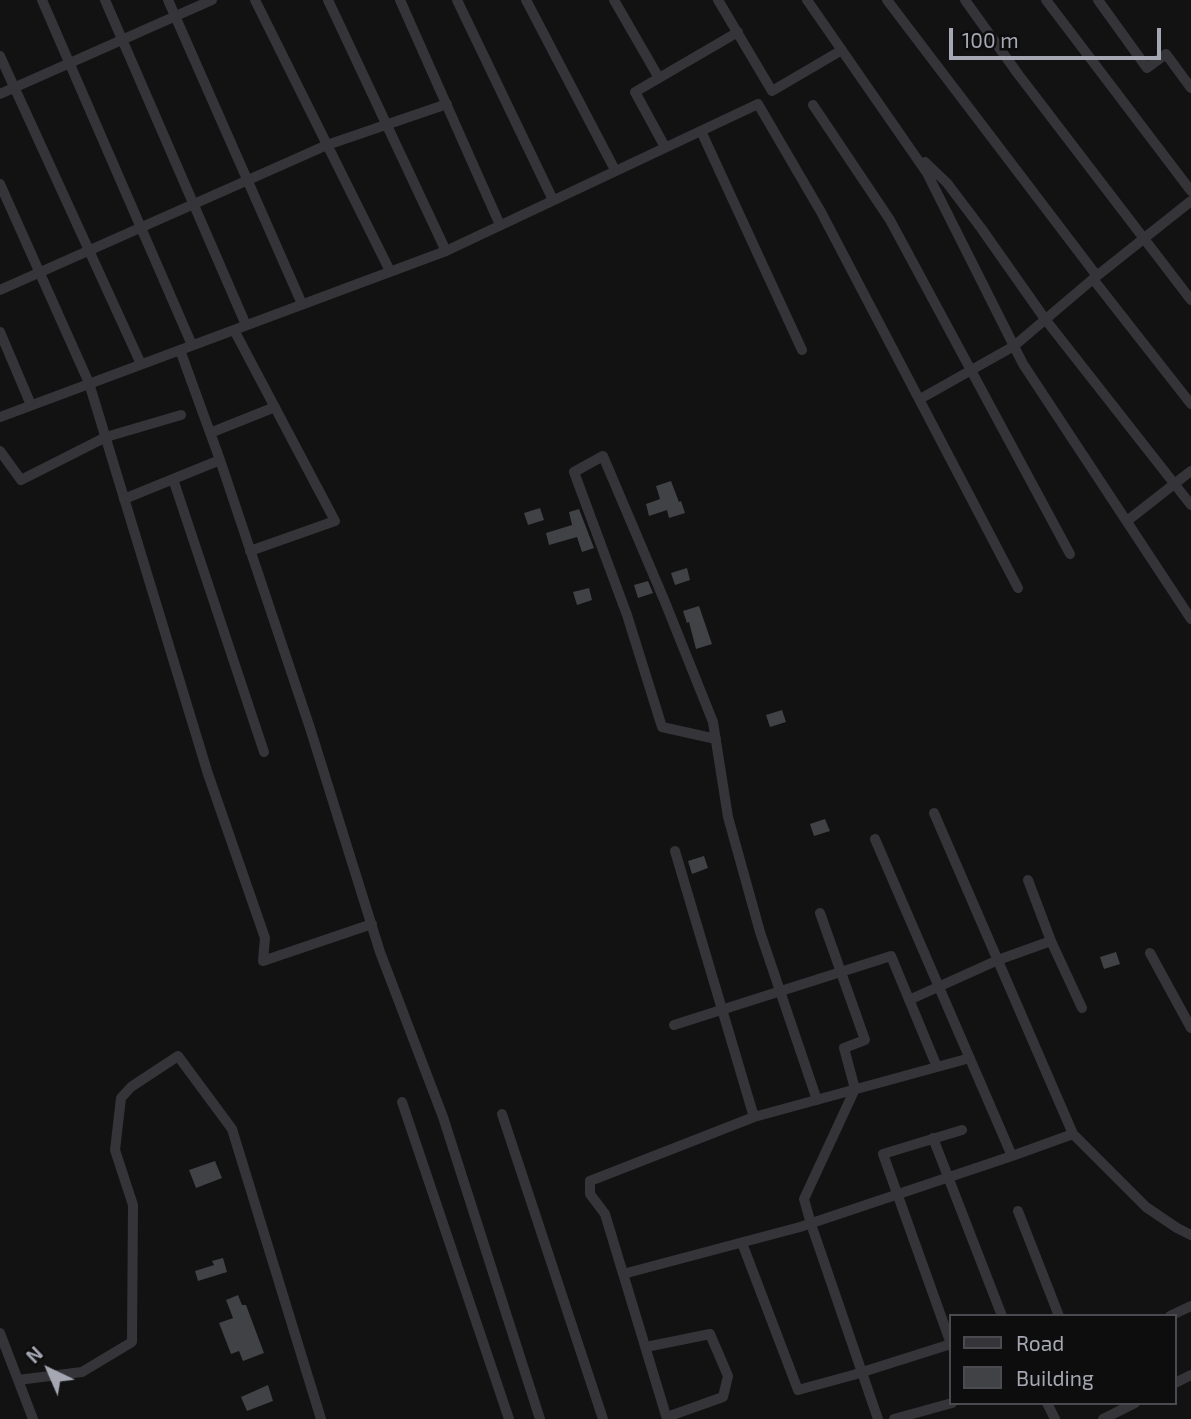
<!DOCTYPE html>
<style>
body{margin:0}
#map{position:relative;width:1191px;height:1419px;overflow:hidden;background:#121213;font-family:"Exo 2",sans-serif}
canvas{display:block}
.legend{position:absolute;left:949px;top:1314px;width:228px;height:91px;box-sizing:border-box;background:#0d0d0e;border:2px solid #4a4b50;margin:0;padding:9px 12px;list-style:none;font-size:21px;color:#a5a7b2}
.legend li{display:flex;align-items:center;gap:14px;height:35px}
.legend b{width:35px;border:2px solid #4a4b50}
.north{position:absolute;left:14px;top:1335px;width:70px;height:70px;-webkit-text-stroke:5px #0d0d0e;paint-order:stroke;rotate:316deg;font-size:19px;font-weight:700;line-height:28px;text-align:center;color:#a5a7b2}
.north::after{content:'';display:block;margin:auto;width:24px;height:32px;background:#a5a7b2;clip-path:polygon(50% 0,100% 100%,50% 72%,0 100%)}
.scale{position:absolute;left:949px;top:28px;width:212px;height:32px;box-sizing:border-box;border:4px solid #a5a7b2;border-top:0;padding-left:9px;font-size:21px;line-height:24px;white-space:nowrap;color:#a5a7b2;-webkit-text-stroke:5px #0d0d0e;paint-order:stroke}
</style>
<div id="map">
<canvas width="1191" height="1419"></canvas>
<ul class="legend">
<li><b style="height:9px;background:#353539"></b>Road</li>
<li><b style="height:19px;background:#414246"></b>Building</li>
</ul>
<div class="north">N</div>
<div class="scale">100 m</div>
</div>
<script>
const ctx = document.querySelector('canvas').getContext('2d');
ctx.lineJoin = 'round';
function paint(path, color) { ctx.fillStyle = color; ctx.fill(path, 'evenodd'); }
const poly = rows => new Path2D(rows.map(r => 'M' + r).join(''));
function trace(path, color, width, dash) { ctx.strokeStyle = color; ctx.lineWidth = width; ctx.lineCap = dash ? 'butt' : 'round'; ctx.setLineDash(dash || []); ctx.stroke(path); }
paint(poly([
 [671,481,679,502,681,501,685,513,669,518,667,510,649,516,646,504,660,499,656,486],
 [540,508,544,520,528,525,524,513],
 [579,509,594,548,582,552,577,537,549,545,546,533,572,525,569,512],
 [687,568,690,580,675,585,671,573],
 [648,581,653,593,638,598,634,585],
 [589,588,592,600,577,605,573,592],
 [699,606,712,644,696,649,689,622,687,623,683,611],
 [782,710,786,722,770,727,766,715],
 [825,819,830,831,814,836,810,824],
 [704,856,708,868,692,874,688,861],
 [1116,952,1120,964,1104,969,1100,957],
 [215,1161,222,1178,196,1188,189,1170],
 [223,1258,227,1272,198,1281,195,1271,214,1265,212,1261],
 [238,1295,242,1305,246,1305,264,1353,243,1361,239,1351,231,1354,219,1323,233,1318,226,1300],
 [268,1385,273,1401,247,1411,241,1397]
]), '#414246');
trace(poly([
 [42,0,192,345],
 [105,0,246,325],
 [168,0,302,304],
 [255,0,390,271],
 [328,0,446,251],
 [400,0,500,225],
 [457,0,553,200],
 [526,0,615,170],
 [614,0,659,78],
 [718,0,772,91,842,50],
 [807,0,927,173,1023,364,1191,619],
 [887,0,1097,276],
 [965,0,1018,74,1191,300],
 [1046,0,1191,191],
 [1098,0,1147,68,1166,54,1191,88],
 [0,56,141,364],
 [0,94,212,0],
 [813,105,890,220,1070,554],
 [701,131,802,350],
 [665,147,635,92,738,32],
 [925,162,947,183,981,228,1045,319,1191,505],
 [0,184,89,383,208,774,265,938,263,961,372,924],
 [1093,279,1191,404],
 [0,290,327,145,447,104],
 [234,330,335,521,250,551],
 [0,332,31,405],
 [920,399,1014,346,1093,279,1191,201],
 [0,417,446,251,758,104,821,212,1018,588],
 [210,433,275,407],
 [0,451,21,480,106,437,181,415],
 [220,460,310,728,380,952,443,1117,540,1419],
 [173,479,264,752],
 [124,499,220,460,180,350],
 [1127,521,1191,471],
 [716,739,662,727,627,615,574,472,603,456,665,602,713,722,728,817,760,932,817,1100],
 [934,813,1073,1134,1012,1156],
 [675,851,754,1117],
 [1028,880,1051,941,1082,1008],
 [820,913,865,1040,844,1048,855,1089,804,1199,811,1224,878,1419],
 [1150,953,1191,1028],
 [909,1000,998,960,1051,941],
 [674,1025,891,956,937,1067],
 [402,1102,509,1419],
 [502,1114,603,1419],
 [1073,1134,1146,1207,1177,1228,1191,1235],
 [933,1138,1002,1316],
 [1018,1211,1059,1316],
 [742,1243,798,1390,853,1375,951,1344],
 [623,1274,800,1227,1012,1156,875,839],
 [1170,1316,1191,1306],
 [0,1333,33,1419],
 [951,1344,883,1154,962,1130],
 [646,1347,710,1334,728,1376,723,1397,667,1417],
 [18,1380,82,1372,132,1342,133,1205,115,1150,121,1098,131,1087,178,1056,232,1129,321,1419],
 [1175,1383,1191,1375],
 [1047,1403,1055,1419],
 [667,1419,605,1214,590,1194,590,1181,754,1117,970,1058],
 [894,1419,952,1403],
 [1103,1419,1135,1403]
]), '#353539', 10);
</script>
